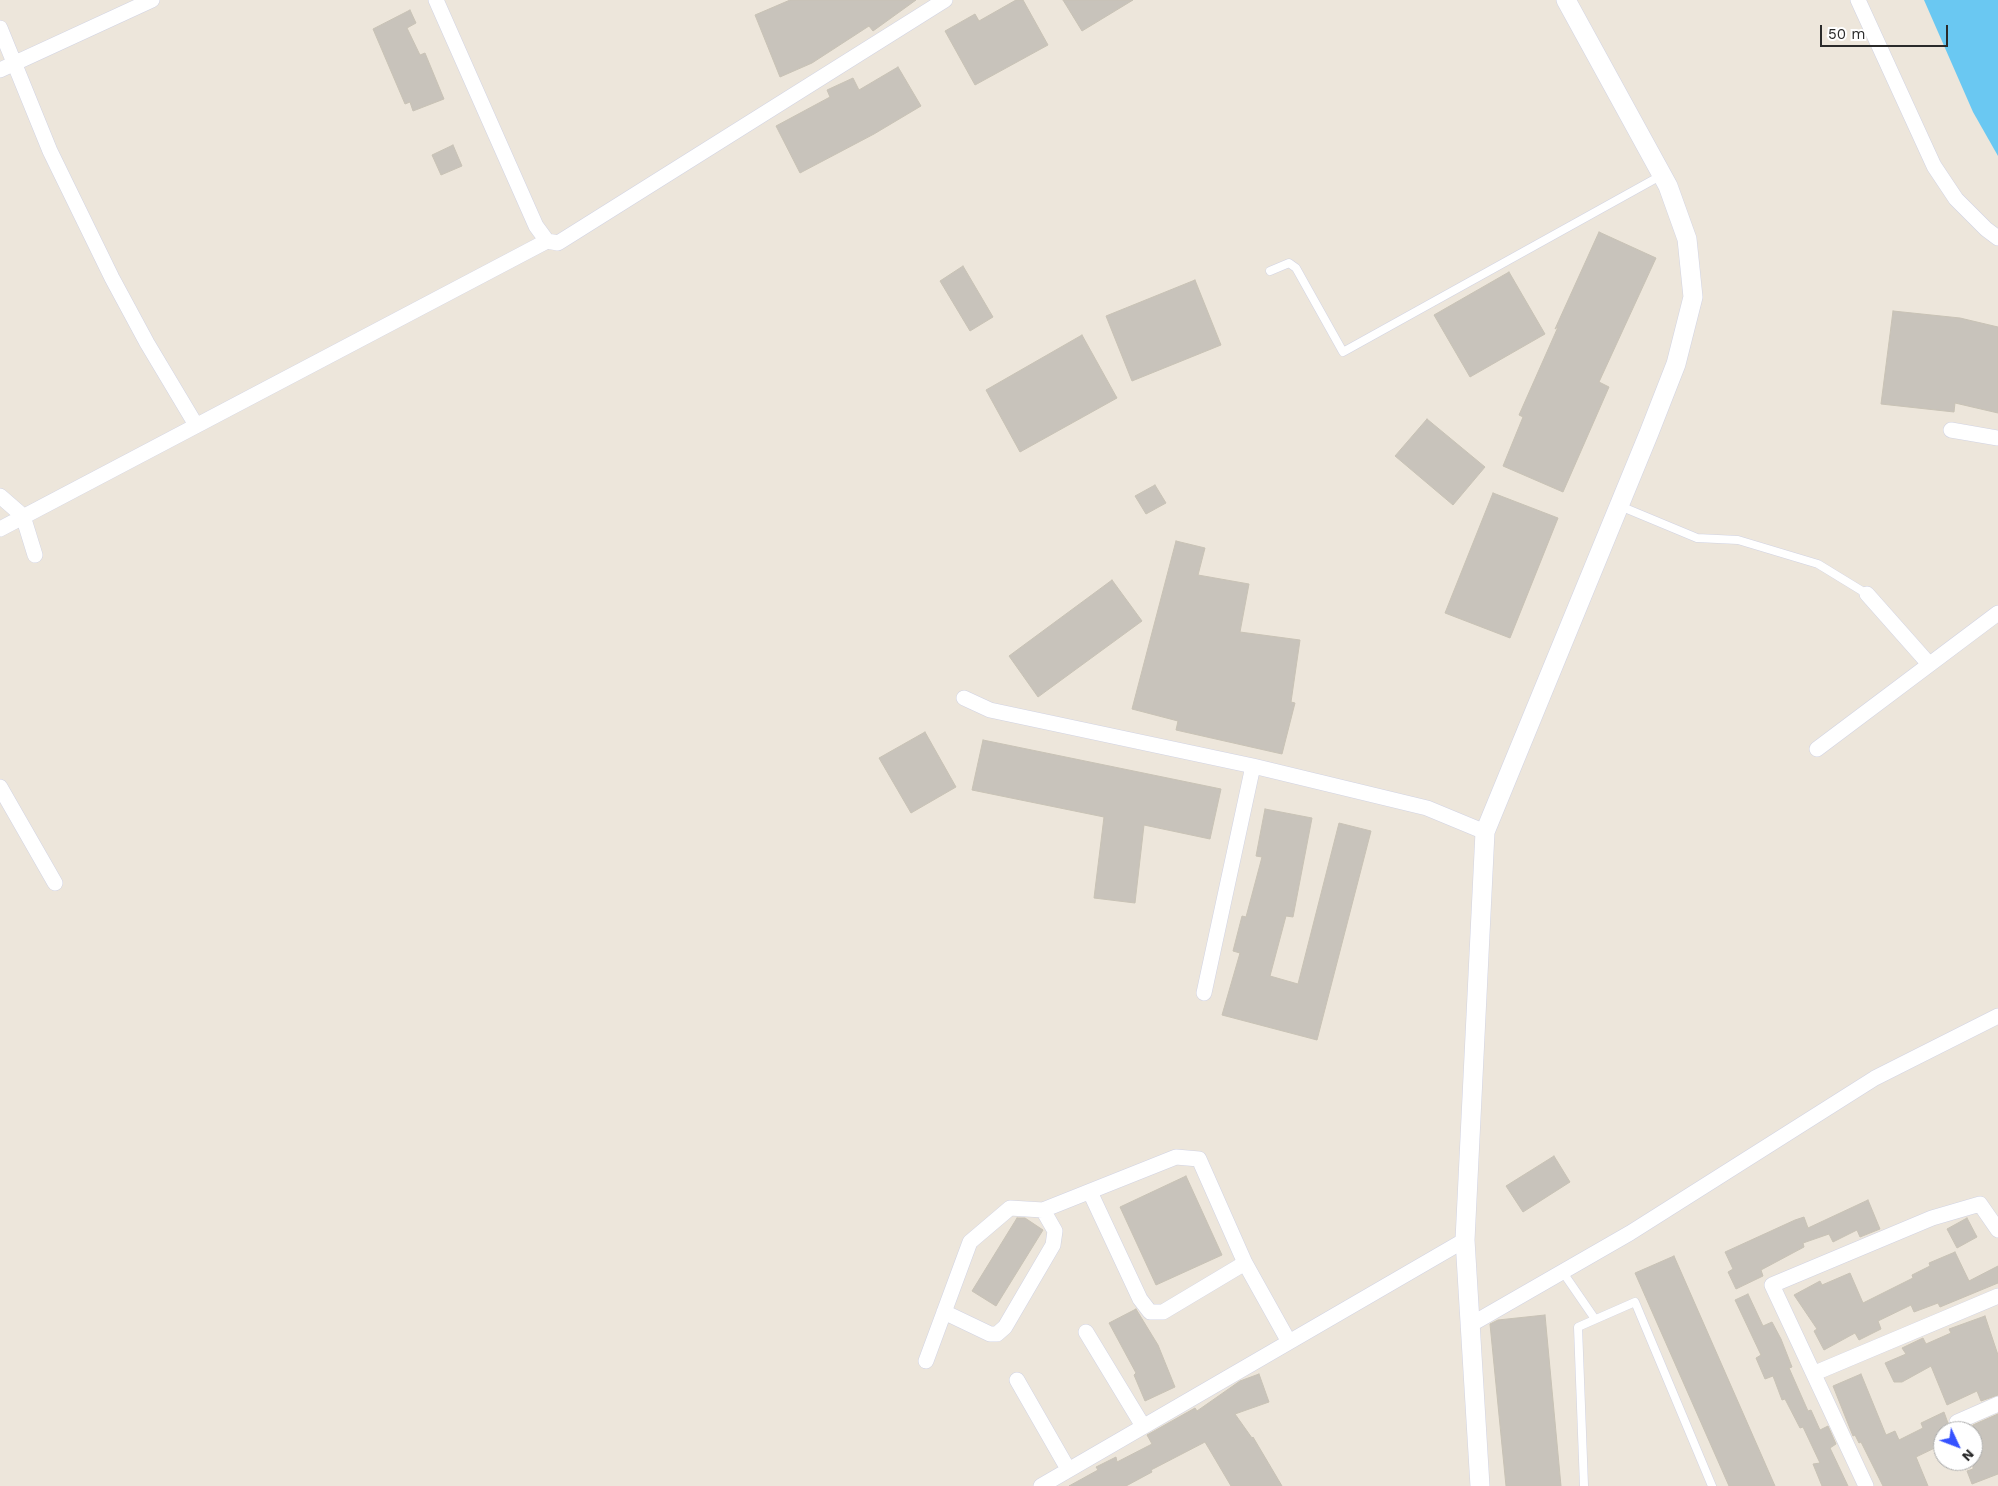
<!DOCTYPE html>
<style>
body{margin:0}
#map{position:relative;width:1998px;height:1486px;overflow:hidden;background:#ede6db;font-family:"Work Sans",sans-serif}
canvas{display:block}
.north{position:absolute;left:1933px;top:1421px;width:50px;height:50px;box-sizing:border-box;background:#fff;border:1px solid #aaa;border-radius:50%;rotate:133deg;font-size:14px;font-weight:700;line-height:20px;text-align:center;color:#2a2a2a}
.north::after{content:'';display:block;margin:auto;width:18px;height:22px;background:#3652ff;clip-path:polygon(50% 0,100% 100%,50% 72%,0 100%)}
.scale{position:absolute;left:1820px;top:25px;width:128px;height:22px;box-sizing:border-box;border:2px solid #2a2a2a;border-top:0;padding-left:6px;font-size:15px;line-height:18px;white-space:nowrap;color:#2a2a2a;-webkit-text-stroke:4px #fff;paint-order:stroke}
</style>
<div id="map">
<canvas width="1998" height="1486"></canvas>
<div class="north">N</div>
<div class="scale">50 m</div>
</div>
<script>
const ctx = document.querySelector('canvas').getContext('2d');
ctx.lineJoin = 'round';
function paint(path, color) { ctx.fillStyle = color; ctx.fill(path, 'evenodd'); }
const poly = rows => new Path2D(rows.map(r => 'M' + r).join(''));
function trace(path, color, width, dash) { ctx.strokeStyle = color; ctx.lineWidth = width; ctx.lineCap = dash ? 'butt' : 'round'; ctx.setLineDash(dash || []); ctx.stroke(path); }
paint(poly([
 [1924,0,1998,0,1998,156,1973,112]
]), '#6ac8f2');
const building = poly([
 [790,0,916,0,873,31,869,26,812,63,780,77,755,15,790,0],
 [1016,0,1023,0,1048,45,975,85,945,31,975,14,979,21,1016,0],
 [1063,0,1133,0,1082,31,1063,0],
 [410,10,416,23,407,28,420,55,425,53,444,99,413,111,410,102,405,104,373,29,410,10],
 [898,67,921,106,874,134,800,173,776,126,830,97,827,90,853,78,859,90,898,67],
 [453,145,462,166,441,175,432,155,453,145],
 [1599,232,1656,258,1599,382,1609,387,1563,492,1503,466,1523,417,1519,415,1558,327,1555,329,1599,232],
 [963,266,993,317,970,331,940,281,963,266],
 [1509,272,1545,334,1470,377,1434,315,1509,272],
 [1195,280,1221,345,1132,381,1106,316,1195,280],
 [1893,311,1960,318,1998,327,1998,413,1955,403,1954,412,1881,404,1893,311],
 [1082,335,1117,398,1020,452,986,390,1082,335],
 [1427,419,1485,467,1453,505,1395,456,1427,419],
 [1155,485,1166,503,1146,514,1135,496,1155,485],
 [1493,493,1558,518,1510,638,1445,613,1493,493],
 [1176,541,1205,548,1198,575,1249,584,1240,632,1300,640,1291,702,1295,703,1282,754,1176,730,1178,721,1132,709,1176,541],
 [1112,580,1142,621,1038,697,1009,656,1112,580],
 [925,732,956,787,911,813,879,758,925,732],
 [983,740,1221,789,1210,839,1144,825,1135,903,1094,898,1104,817,972,790,983,740],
 [1265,809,1312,818,1293,917,1286,916,1270,976,1298,984,1339,823,1371,831,1317,1040,1222,1015,1240,953,1233,951,1242,916,1246,917,1262,857,1256,856,1265,809],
 [1554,1156,1570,1182,1523,1212,1506,1186,1554,1156],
 [1186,1176,1222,1255,1156,1285,1120,1207,1186,1176],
 [1868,1200,1880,1229,1860,1237,1857,1230,1833,1242,1829,1234,1803,1243,1804,1247,1761,1270,1763,1276,1736,1289,1728,1272,1733,1269,1725,1252,1795,1220,1804,1217,1808,1228,1868,1200],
 [1017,1218,1025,1218,1043,1230,996,1306,972,1291,1017,1218],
 [1967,1218,1977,1237,1957,1248,1947,1229,1967,1218],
 [1955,1252,1969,1281,1998,1266,1998,1283,1940,1307,1938,1303,1914,1312,1911,1305,1878,1321,1881,1329,1859,1340,1855,1333,1824,1350,1814,1331,1817,1329,1794,1295,1820,1281,1822,1285,1850,1273,1863,1303,1913,1278,1912,1275,1930,1266,1929,1263,1955,1252],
 [1674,1256,1775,1486,1729,1486,1635,1273,1674,1256],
 [1748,1294,1763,1326,1772,1322,1781,1339,1792,1367,1789,1368,1808,1411,1811,1410,1820,1430,1828,1426,1836,1444,1830,1448,1848,1486,1822,1486,1813,1464,1820,1463,1803,1427,1800,1428,1785,1399,1782,1400,1773,1376,1765,1379,1756,1358,1761,1355,1735,1300,1748,1294],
 [1136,1309,1158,1345,1175,1387,1145,1401,1134,1375,1136,1373,1109,1323,1136,1309],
 [1545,1315,1561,1486,1506,1486,1490,1324,1498,1320,1545,1315],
 [1985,1316,1998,1355,1998,1395,1981,1401,1977,1391,1947,1405,1931,1366,1902,1382,1894,1382,1885,1363,1906,1354,1902,1348,1923,1338,1926,1344,1951,1333,1949,1329,1985,1316],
 [1259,1374,1269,1402,1235,1414,1252,1438,1253,1437,1282,1486,1231,1486,1205,1442,1151,1470,1152,1472,1126,1486,1069,1486,1098,1470,1096,1467,1116,1457,1117,1462,1152,1444,1147,1435,1195,1408,1197,1411,1240,1381,1259,1374],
 [1861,1374,1886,1435,1895,1431,1899,1440,1923,1428,1921,1423,1944,1412,1949,1426,1953,1431,1943,1431,1943,1444,1916,1457,1928,1486,1883,1486,1861,1442,1859,1443,1855,1435,1853,1436,1833,1386,1861,1374],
 [1998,1414,1998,1474,1972,1484,1967,1471,1973,1469,1973,1425,1998,1414]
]);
paint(building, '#c8c3bb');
trace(building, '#c8c2b5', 1);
const service = poly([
 [1270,271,1289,263,1296,268,1343,352,1662,175],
 [1620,506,1697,538,1738,540,1818,564,1867,594],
 [1562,1271,1595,1319],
 [1584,1486,1578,1327,1635,1302,1712,1486]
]);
const minor = poly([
 [436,0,536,226,547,241,558,243,945,0],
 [1858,0,1934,166,1956,199,1986,229,1998,238],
 [0,28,50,151,112,278,147,343,196,425],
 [0,70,152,0],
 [1951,430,1998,438],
 [0,496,23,516,35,555],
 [0,529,547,241],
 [1867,594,1929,664],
 [964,698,990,710,1253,766,1427,808,1485,832],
 [1817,749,1998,613],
 [0,787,55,883],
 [1204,993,1253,766],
 [1090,1192,1140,1299,1150,1312,1163,1312,1245,1263],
 [944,1312,990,1334,997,1334,1005,1327,1053,1245,1055,1231,1043,1210],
 [1470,1325,1630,1233,1875,1078,1998,1016],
 [1086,1332,1143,1426],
 [926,1361,970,1242,1010,1208,1043,1210,1176,1157,1199,1159,1245,1263,1289,1342],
 [1815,1373,1998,1296],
 [1017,1380,1068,1469],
 [1957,1422,1998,1404],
 [1041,1486,1465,1240],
 [1866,1486,1772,1285,1932,1218,1980,1204,1998,1230]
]);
const tertiary = poly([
 [1480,1486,1465,1240,1485,832,1649,433,1676,364,1693,297,1687,239,1668,186,1566,0]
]);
trace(service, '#d1d3e3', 9);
trace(minor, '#d1d3e3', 16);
trace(tertiary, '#d1d3e3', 20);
trace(service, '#fff', 8);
trace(minor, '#fff', 15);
trace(tertiary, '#fff', 19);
</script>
